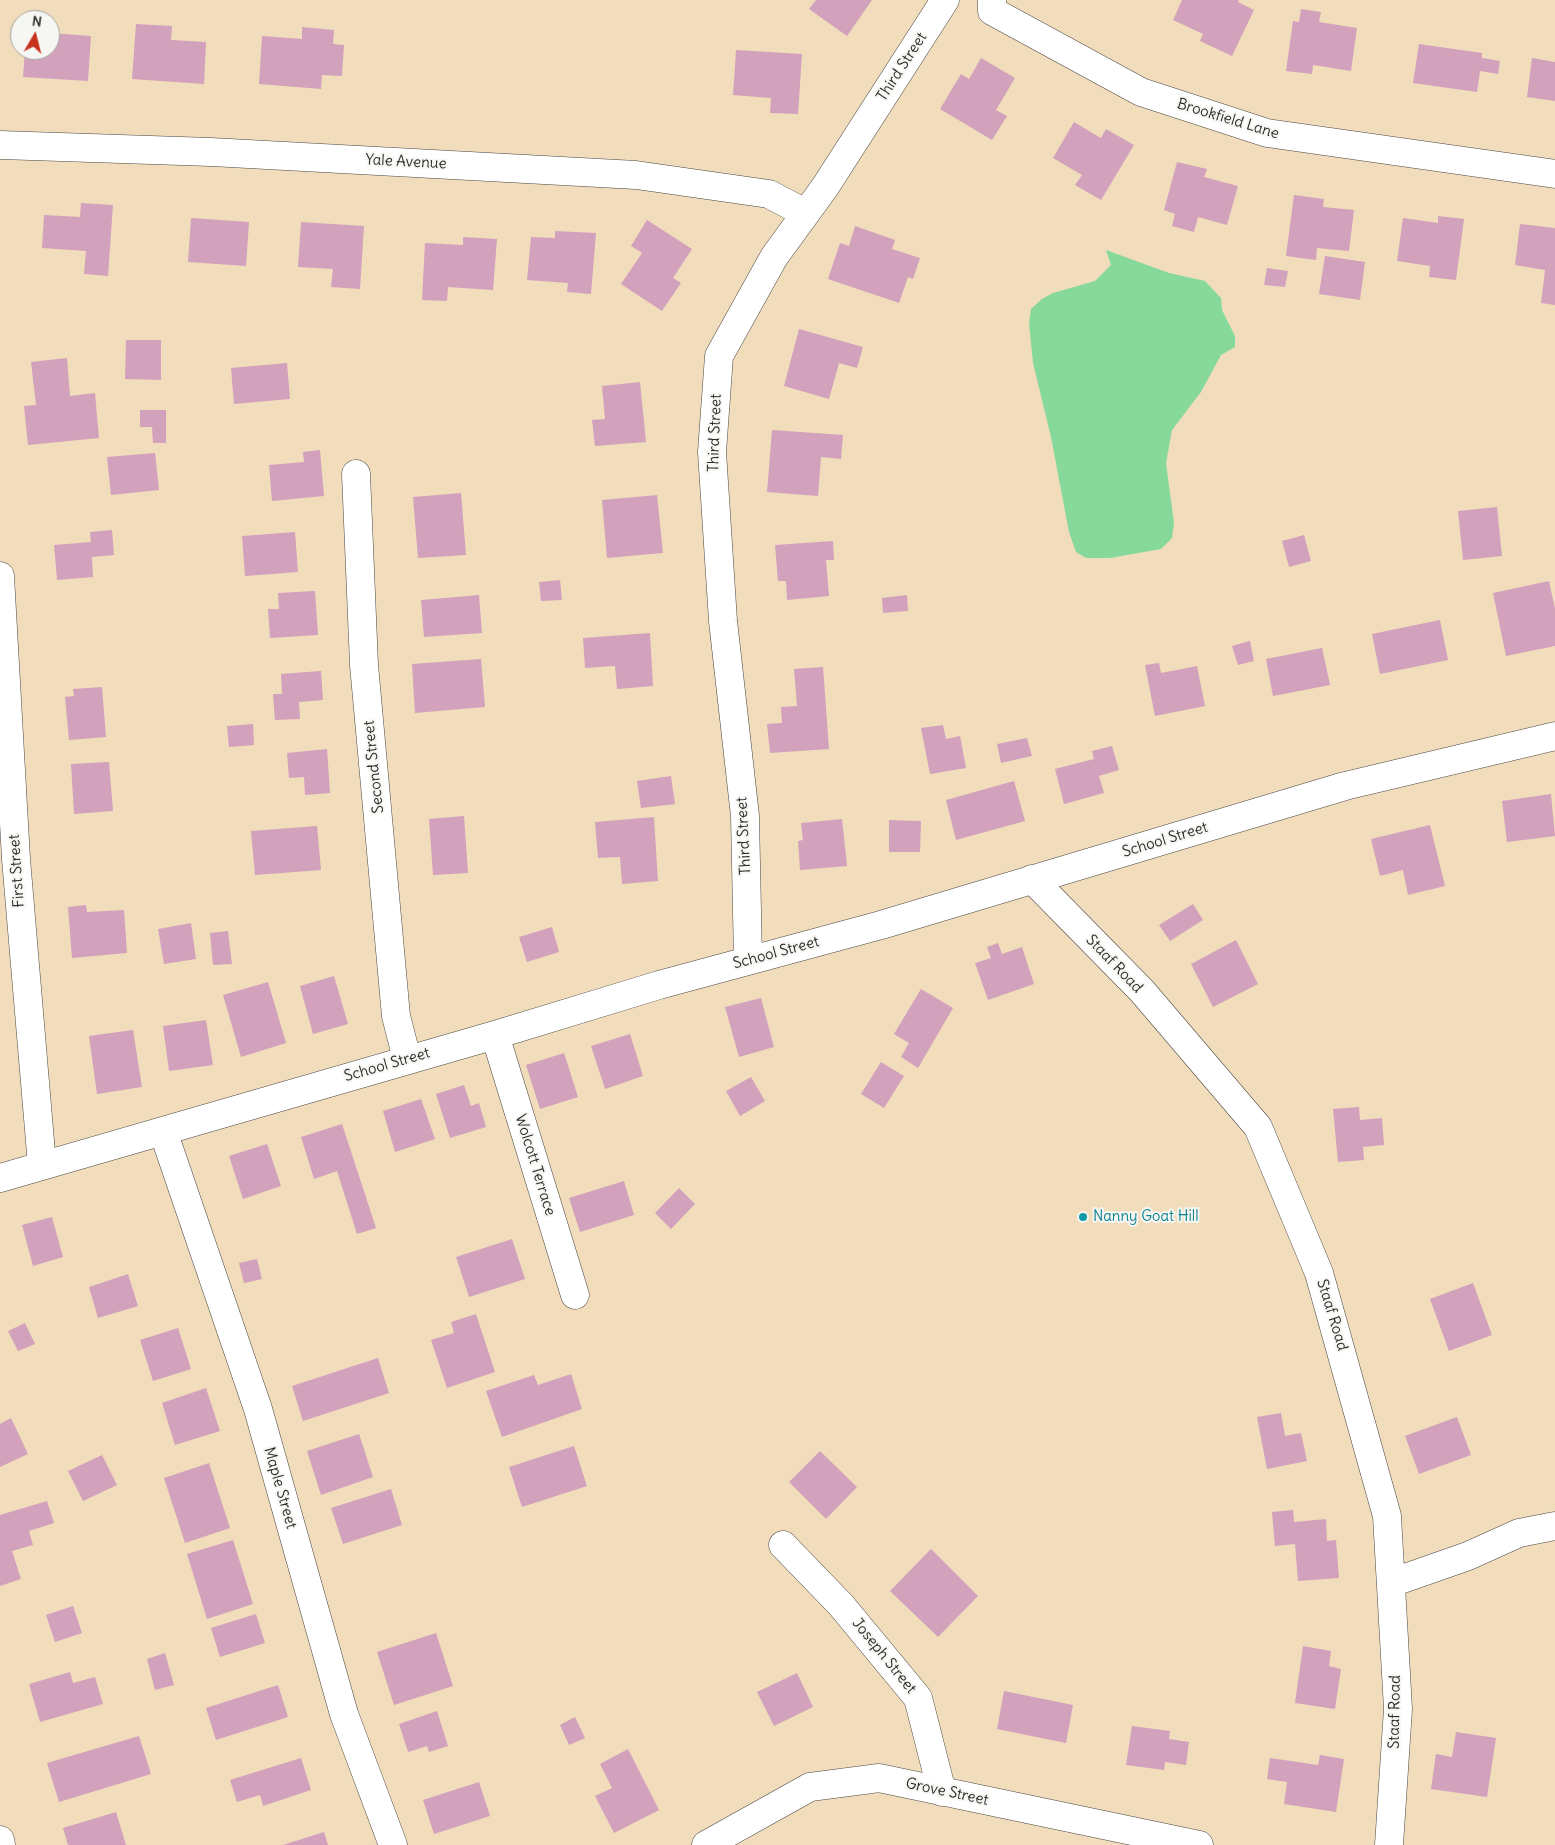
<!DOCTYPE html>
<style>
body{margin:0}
#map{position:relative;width:1555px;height:1845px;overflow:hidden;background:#f1dcbc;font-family:Delius,sans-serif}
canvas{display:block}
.north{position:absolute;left:10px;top:10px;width:50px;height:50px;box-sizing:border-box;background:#f6f6f2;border:1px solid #a5a5a2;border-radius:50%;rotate:8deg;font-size:14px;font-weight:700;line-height:20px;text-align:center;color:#2b2b2b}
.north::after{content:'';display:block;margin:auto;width:18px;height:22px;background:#c8321e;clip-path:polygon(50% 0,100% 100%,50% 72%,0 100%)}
</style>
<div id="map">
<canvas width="1555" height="1845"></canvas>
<div class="north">N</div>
</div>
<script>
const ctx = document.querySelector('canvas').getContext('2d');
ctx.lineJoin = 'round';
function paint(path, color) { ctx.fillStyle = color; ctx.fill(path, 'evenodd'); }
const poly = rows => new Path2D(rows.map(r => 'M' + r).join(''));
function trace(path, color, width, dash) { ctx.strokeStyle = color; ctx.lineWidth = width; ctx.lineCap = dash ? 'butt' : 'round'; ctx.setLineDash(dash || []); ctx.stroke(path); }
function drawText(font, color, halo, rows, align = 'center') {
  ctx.font = font + ' Delius,sans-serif'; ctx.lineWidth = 4; ctx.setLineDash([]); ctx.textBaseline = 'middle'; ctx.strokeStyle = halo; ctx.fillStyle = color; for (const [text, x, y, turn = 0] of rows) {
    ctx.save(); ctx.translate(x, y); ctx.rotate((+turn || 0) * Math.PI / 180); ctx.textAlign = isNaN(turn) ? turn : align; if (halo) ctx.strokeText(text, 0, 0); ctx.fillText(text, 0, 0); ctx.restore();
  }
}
paint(poly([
 [1106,250,1169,273,1205,281,1221,298,1222,310,1235,336,1235,347,1221,355,1201,392,1172,430,1166,463,1174,523,1172,538,1161,549,1110,558,1086,558,1076,552,1069,532,1051,437,1033,363,1029,323,1031,309,1042,299,1053,293,1095,281,1111,265]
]), '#86d99a');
paint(poly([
 [816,0,872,0,847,36,809,9],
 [1182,0,1239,0,1238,2,1254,10,1232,56,1200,41,1203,34,1173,20],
 [1301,9,1321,12,1319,22,1357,28,1351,71,1313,65,1312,74,1286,71,1293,21,1299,22],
 [136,24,172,26,171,40,206,42,204,84,132,79],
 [302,27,334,30,333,44,344,45,342,76,322,75,321,89,259,84,262,36,302,39],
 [50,33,91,36,88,81,23,77,25,50,50,50],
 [1419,44,1482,53,1482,58,1500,61,1498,74,1480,71,1477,92,1413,83],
 [736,50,802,54,798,114,770,113,771,98,733,95],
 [981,58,1015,78,996,110,1007,116,992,140,940,109,961,74,969,79],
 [1532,58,1555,62,1555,101,1527,97],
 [1074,122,1101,138,1106,129,1134,145,1101,200,1075,185,1082,175,1053,158],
 [1177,162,1207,169,1204,177,1238,186,1227,225,1198,217,1194,232,1172,226,1175,214,1164,210],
 [1294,195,1324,199,1323,207,1354,210,1349,251,1317,248,1316,260,1286,256],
 [81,203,113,205,108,276,84,274,86,251,42,248,44,215,80,217],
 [1438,216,1464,219,1456,280,1429,277,1430,266,1397,261,1403,218,1438,223],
 [191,218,249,222,246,266,188,262],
 [647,220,692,249,673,278,681,283,662,311,621,284,642,253,631,246],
 [301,222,364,226,360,289,331,287,333,269,298,267],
 [1520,224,1555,228,1555,305,1541,303,1545,270,1515,265],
 [855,226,895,240,892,249,920,258,913,279,908,277,899,303,828,279,840,243,849,246],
 [555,231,596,233,591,294,567,292,568,283,527,280,531,237,555,238],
 [463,237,497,239,493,290,448,287,447,301,422,300,425,243,463,245],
 [1325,256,1365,262,1360,300,1319,294],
 [1267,268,1288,271,1285,287,1264,285],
 [799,329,863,347,857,368,839,363,829,399,784,386],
 [126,340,161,340,161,380,125,379],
 [67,358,70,396,95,393,99,438,28,445,24,406,36,405,31,362],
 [287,363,290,399,234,404,231,368],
 [640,382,646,442,595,446,592,420,605,419,602,386],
 [140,410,166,410,166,443,153,443,152,427,140,427],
 [772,430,843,435,841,459,821,457,818,496,767,492],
 [320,450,324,496,272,501,269,465,304,462,303,452],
 [155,453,159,490,111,495,107,457],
 [461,493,466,555,418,558,413,497],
 [657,495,663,553,607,558,602,500],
 [1497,507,1502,556,1463,560,1458,511],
 [112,530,114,555,92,557,93,577,57,580,54,545,91,542,90,532],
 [295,532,298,572,245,576,242,536],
 [1304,535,1311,561,1289,567,1282,541],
 [833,541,834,560,826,560,829,596,787,600,786,581,778,581,775,545],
 [560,580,562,600,541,601,539,582],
 [1549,581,1555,609,1555,646,1506,656,1493,593],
 [315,591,318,635,270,638,268,609,279,609,278,593],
 [479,595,482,633,424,637,421,600],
 [907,595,908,611,883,613,882,598],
 [1440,620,1448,660,1380,674,1372,634],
 [650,633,653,686,617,689,615,666,585,668,583,638],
 [1250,641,1254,661,1238,665,1232,646],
 [1322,648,1330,685,1273,696,1266,659],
 [481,659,485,707,415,713,412,664],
 [1159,663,1161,673,1197,666,1205,706,1155,716,1145,665],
 [823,667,829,749,770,753,767,724,782,723,781,707,797,706,794,669],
 [321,671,323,700,299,702,300,719,275,720,273,694,282,694,281,674],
 [102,687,106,737,69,740,65,697,74,696,73,689],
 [253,724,254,745,229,747,227,726],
 [943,725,946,739,960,736,966,768,930,774,921,728],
 [1027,738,1032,756,1001,763,997,744],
 [1112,746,1119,770,1099,776,1104,793,1064,804,1055,769,1094,759,1092,751],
 [327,749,330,793,305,795,304,777,289,778,287,753],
 [109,762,113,811,74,814,71,764],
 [671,776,675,804,641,808,637,781],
 [1014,781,1025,821,956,840,946,800],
 [1551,794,1555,836,1507,842,1502,801],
 [464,816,468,873,433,875,429,819],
 [654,817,658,881,622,884,620,857,598,858,595,822],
 [842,819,847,866,800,870,798,841,803,840,801,823],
 [889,820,921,821,920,852,889,852],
 [1430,825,1445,886,1408,895,1403,870,1380,876,1371,839],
 [317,826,321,870,255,875,251,831],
 [1193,904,1203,920,1170,941,1159,925],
 [86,905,87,912,124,910,127,953,72,958,68,907],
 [191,923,196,959,164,964,158,929],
 [552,927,559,952,527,962,519,937],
 [228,931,232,964,213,965,210,933],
 [1236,940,1258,984,1213,1007,1191,964],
 [998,943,1002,954,1022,947,1034,984,988,1000,975,963,991,958,987,947],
 [334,976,348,1024,313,1034,300,986],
 [268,982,286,1043,241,1057,223,995],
 [921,989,953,1008,918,1068,901,1057,909,1043,894,1034],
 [761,998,774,1047,739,1057,725,1007],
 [206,1020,213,1065,169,1071,163,1026],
 [133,1030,142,1087,97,1094,89,1036],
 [630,1034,643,1076,605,1089,591,1046],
 [564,1053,578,1097,540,1109,526,1065],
 [881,1062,904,1076,884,1108,861,1094],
 [751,1077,765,1101,740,1116,726,1091],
 [464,1085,471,1106,479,1103,486,1127,450,1138,436,1094],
 [421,1099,435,1139,395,1152,383,1111],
 [1359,1107,1360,1120,1382,1118,1384,1145,1363,1147,1364,1160,1338,1162,1333,1109],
 [342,1124,376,1228,357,1234,337,1171,314,1179,301,1137],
 [267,1144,281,1186,243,1199,229,1156],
 [624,1181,634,1215,580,1232,569,1198],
 [679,1188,695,1204,671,1229,655,1213],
 [52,1217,63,1257,33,1266,22,1225],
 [512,1239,525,1279,469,1297,456,1257],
 [257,1259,262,1279,244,1283,239,1263],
 [128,1274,138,1306,98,1318,89,1287],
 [1473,1283,1492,1335,1449,1351,1430,1299],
 [476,1314,495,1372,447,1388,431,1340,454,1333,451,1322],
 [25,1323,35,1344,18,1351,8,1331],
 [178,1328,191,1369,153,1381,140,1340],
 [378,1358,389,1393,303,1421,292,1386],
 [571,1374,582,1409,502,1437,486,1391,534,1375,538,1385],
 [206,1388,220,1431,175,1445,162,1403],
 [1281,1413,1285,1436,1301,1433,1307,1461,1267,1469,1257,1417],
 [1457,1417,1471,1455,1419,1474,1405,1436],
 [11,1418,28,1454,0,1467,0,1424],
 [359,1434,373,1477,321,1495,307,1451],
 [574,1446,587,1486,522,1507,509,1467],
 [820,1451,857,1487,826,1519,789,1482],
 [102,1455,117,1485,83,1501,68,1471],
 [209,1463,230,1528,185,1543,164,1478],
 [391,1489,402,1525,343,1544,331,1508],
 [47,1501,54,1523,29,1531,33,1545,12,1551,21,1579,0,1586,0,1515],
 [1293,1510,1294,1522,1326,1519,1327,1541,1336,1540,1339,1578,1298,1581,1295,1544,1275,1546,1272,1512],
 [233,1540,253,1604,207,1619,187,1554],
 [931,1549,978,1596,938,1637,890,1591],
 [73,1606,82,1633,55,1642,46,1615],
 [256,1614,265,1643,220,1657,211,1628],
 [436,1633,453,1686,394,1705,377,1652],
 [1303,1646,1331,1651,1329,1666,1341,1669,1335,1709,1295,1703],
 [165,1653,174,1685,155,1690,147,1659],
 [70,1672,73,1683,95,1677,103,1704,40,1722,29,1684],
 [797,1673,813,1707,774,1726,757,1692],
 [278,1685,288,1717,216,1740,206,1708],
 [1004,1691,1073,1705,1066,1743,997,1729],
 [437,1711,448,1746,429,1752,427,1746,408,1752,399,1724],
 [575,1717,585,1738,569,1745,560,1725],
 [1132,1726,1170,1731,1169,1739,1189,1742,1186,1765,1165,1762,1164,1770,1126,1765],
 [1456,1732,1496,1738,1487,1797,1431,1789,1436,1754,1452,1757],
 [139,1736,151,1774,59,1802,47,1763],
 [628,1749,659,1810,614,1833,595,1796,612,1788,600,1764],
 [1320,1755,1344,1759,1336,1812,1284,1804,1287,1782,1267,1779,1270,1758,1318,1765],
 [301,1758,311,1790,263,1806,260,1795,237,1802,230,1780],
 [479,1782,490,1816,434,1834,423,1800],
 [116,1812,126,1845,68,1845,63,1828],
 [324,1832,328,1845,283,1845]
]), '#d2a1bc');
const minor = poly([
 [992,0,992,11,1141,92,1267,133,1555,174],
 [0,145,211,152,636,175,769,194,805,213],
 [356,474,364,665,396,1016,407,1059],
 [0,576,16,859,42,1165],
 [1032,879,1142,991,1258,1127,1319,1273,1387,1516,1398,1709,1389,1845],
 [748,960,745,816,723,621,712,452,719,356,774,257,825,187,945,0],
 [495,1035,575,1295],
 [163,1131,258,1409,344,1714,393,1845],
 [0,1178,495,1035,659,985,881,925,1345,786,1555,736],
 [783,1545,841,1605,918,1698,942,1792],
 [1391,1583,1468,1556,1519,1533,1555,1526],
 [706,1845,810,1787,879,1778,1199,1845]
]);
const major = poly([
 [0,1840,1,1845]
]);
trace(minor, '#494641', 29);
trace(major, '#494641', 29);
trace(minor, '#fff', 28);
trace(major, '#fff', 28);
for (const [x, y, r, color] of [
 [1083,1217,5,"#0f9aa8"]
]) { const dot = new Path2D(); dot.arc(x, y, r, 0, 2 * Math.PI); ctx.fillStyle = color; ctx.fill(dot); trace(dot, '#f6f6f2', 2); }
drawText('15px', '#2b2b2b', '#f6f6f2', [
 ["Third Street",902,67,-57],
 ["Brookfield Lane",1228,119,17],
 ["Yale Avenue",406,162,3],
 ["Third Street",715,433,-88],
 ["Second Street",374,767,-96],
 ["Third Street",744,836,-93],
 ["School Street",1165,840,-17],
 ["First Street",17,871,-94],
 ["School Street",776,953,-15],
 ["Staaf Road",1114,964,46],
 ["School Street",387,1065,-16],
 ["Wolcott Terrace",535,1165,73],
 ["Staaf Road",1332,1315,73],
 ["Maple Street",280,1488,74],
 ["Joseph Street",884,1656,51],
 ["Staaf Road",1395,1712,-89],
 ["Grove Street",947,1792,12]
]);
drawText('15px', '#0d838f', '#f6f6f2', [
 ["Nanny Goat Hill",1093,1217]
], 'left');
</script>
